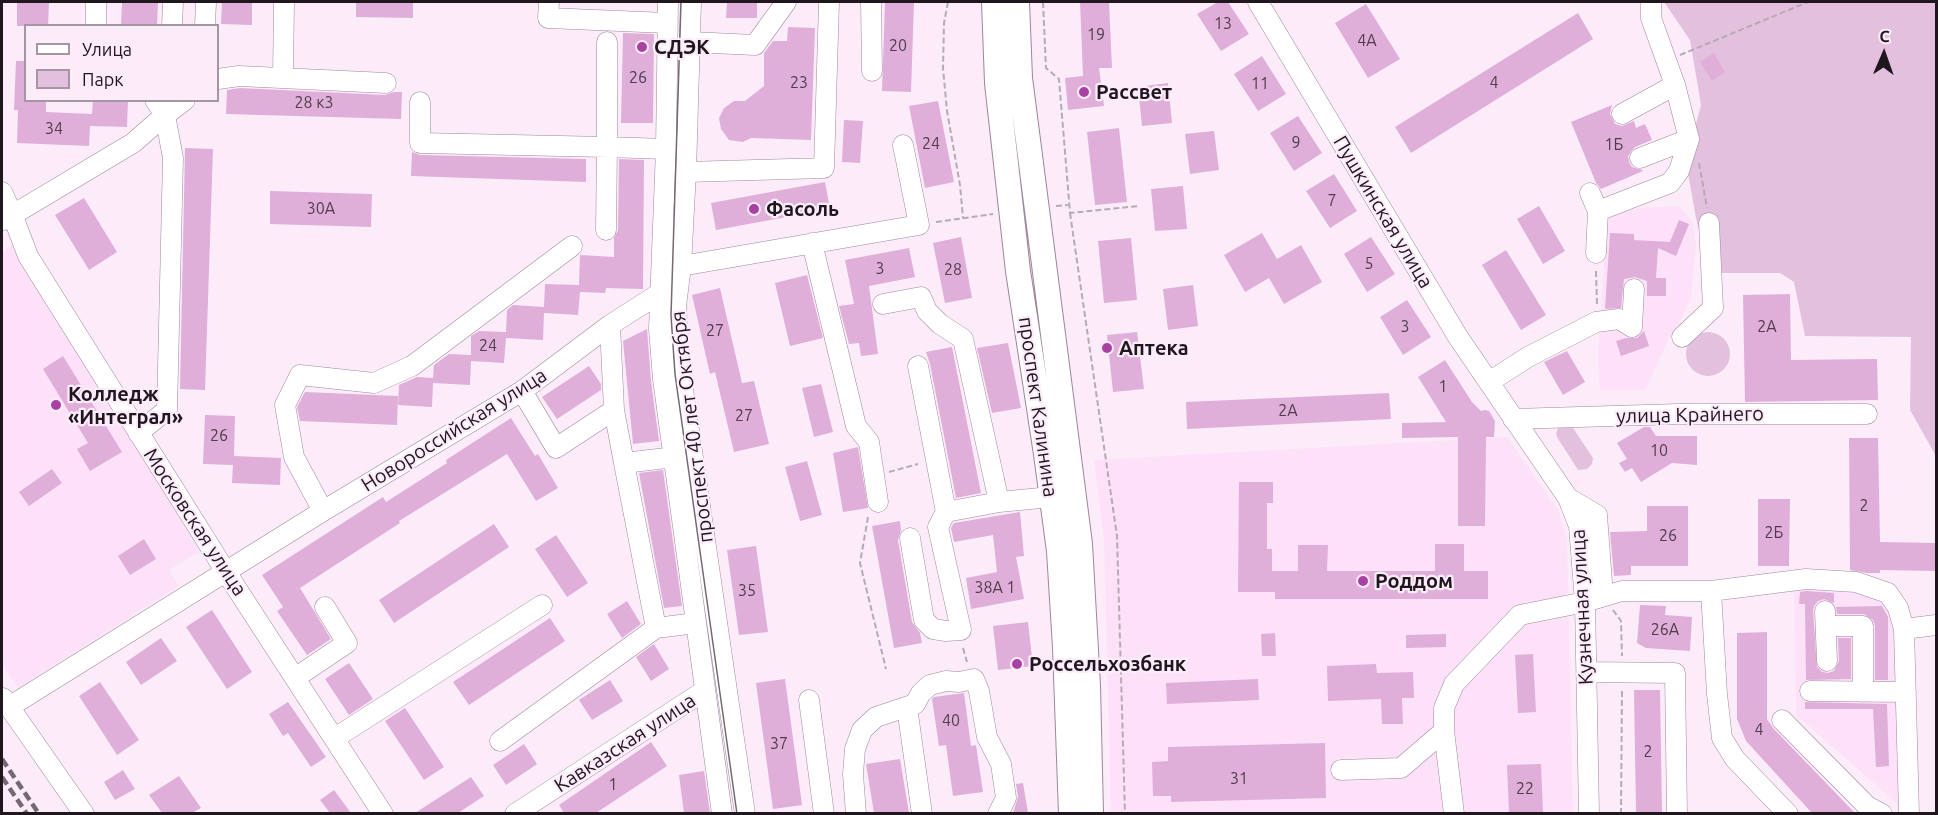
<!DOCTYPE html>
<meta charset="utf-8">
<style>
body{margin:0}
#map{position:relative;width:1938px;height:815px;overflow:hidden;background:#fcecfa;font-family:Ubuntu,sans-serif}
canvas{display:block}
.frame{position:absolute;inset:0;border:3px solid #20161e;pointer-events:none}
.legend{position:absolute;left:24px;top:24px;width:195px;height:78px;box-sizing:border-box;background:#fcecfa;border:2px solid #a496a2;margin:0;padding:8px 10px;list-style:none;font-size:18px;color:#20161e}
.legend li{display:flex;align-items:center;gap:12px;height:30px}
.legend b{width:30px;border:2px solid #a496a2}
.north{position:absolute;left:1854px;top:24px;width:60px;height:60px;-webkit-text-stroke:4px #fcecfa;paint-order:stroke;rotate:2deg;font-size:16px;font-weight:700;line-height:24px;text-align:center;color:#20161e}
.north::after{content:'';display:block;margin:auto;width:21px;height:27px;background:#20161e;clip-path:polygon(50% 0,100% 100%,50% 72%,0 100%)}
</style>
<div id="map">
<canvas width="1938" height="815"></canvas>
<div class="frame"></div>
<ul class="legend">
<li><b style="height:8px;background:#fff"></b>Улица</li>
<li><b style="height:16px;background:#e3c1de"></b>Парк</li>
</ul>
<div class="north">С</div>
</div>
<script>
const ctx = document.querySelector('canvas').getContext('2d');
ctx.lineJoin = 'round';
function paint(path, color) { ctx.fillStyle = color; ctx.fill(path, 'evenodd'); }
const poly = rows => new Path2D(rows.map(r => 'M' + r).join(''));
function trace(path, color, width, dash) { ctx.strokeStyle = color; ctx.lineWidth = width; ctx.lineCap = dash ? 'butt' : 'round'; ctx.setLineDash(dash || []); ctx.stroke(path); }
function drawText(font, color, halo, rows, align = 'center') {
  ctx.font = font + ' Ubuntu,sans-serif'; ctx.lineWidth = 4.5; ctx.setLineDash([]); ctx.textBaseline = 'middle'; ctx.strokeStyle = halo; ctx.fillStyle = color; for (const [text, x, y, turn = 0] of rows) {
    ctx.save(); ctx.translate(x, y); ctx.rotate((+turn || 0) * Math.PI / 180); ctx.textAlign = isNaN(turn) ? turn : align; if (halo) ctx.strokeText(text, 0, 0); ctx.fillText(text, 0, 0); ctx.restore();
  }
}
paint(poly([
 [1680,206,1693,223,1696,245,1691,297,1679,325,1669,339,1645,390,1600,390,1598,358,1607,217,1637,208],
 [12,245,19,259,200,551,169,570,179,586,18,688,2,664,2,252],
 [1507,437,1558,510,1567,538,1573,813,1111,813,1104,540,1094,460],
 [1794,586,1869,592,1889,599,1897,640,1899,805,1796,715]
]), '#fce1f8');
paint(poly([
 [1664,2,1936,2,1936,456,1910,410,1911,337,1805,336,1794,282,1780,273,1710,273,1696,218,1686,162,1701,105,1690,40],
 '1686 354a22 22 0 1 1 44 0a22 22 0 1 1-44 0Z',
 [1567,426,1573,428,1593,458,1592,464,1587,469,1578,470,1557,437,1556,433,1559,427]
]), '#e3c1de');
paint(poly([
 [17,2,49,2,48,26,17,26],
 [122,2,158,2,157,26,121,26],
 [222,2,252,2,252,25,221,24],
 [356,2,413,2,413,18,356,17],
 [727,2,757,2,757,18,726,18],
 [885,2,914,2,911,92,882,91],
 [1080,2,1109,2,1112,68,1099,68,1104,106,1068,110,1065,78,1083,76],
 [1218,2,1228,2,1249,34,1221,51,1197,14],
 [1366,4,1400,59,1368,78,1335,23],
 [1578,13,1593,39,1411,153,1395,127],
 [788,27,815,28,811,140,751,138,743,142,729,140,721,129,719,118,724,108,734,101,745,101,764,86,764,53,773,41,787,41],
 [623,33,654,34,653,123,621,123],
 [1714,53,1725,72,1712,81,1700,62],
 [1262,56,1286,94,1258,111,1234,74],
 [16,61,26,61,26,100,46,100,46,112,92,114,93,100,128,100,127,127,90,126,89,146,17,143,18,110,14,110],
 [1168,83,1172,123,1142,126,1138,87],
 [240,88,385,95,394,92,402,92,401,119,226,114,227,90],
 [938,101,954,182,925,188,909,106],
 [1612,105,1610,114,1615,124,1622,126,1634,121,1636,128,1645,124,1652,140,1635,147,1628,156,1629,162,1632,167,1642,170,1643,171,1601,189,1596,183,1571,122],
 [1298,116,1322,153,1294,171,1270,133],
 [844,120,863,121,860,163,842,162],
 [1119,128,1127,202,1095,205,1087,132],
 [1214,131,1219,170,1190,174,1185,134],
 [185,148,213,149,205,390,180,389],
 [412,152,420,155,586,159,586,182,411,176],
 [619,159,644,160,643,289,606,288,605,293,580,292,578,315,544,313,543,340,506,338,504,363,471,361,470,385,433,383,432,407,398,405,399,385,417,377,433,378,434,365,449,354,471,355,471,336,479,331,506,332,507,310,513,305,544,307,545,284,579,285,580,255,614,257,614,238,618,230],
 [1334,174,1357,211,1330,228,1306,191],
 [825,182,830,209,716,230,711,203],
 [1183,186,1187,229,1155,231,1151,189],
 [270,191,372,194,371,227,270,224],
 [84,198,117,252,89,270,55,215],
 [1539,206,1565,251,1543,264,1517,219],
 [1679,220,1689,224,1676,256,1658,248,1656,278,1666,278,1666,296,1647,296,1647,281,1635,277,1624,279,1621,308,1605,309,1610,233,1634,234,1634,240,1670,242],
 [1262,233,1277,259,1301,245,1322,282,1284,304,1269,278,1245,292,1224,255],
 [961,237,972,298,945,303,933,243],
 [1371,237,1395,274,1367,292,1344,254],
 [1131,238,1137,300,1104,303,1098,241],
 [909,248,915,277,869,286,878,354,861,356,859,343,849,344,839,306,854,304,845,260],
 [1506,250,1546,315,1521,330,1482,265],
 [807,275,823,338,790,346,775,283],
 [1193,285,1198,326,1168,330,1163,289],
 [720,288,742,383,754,381,769,444,734,452,715,372,710,374,692,295],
 [1790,294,1791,360,1877,359,1878,400,1745,402,1743,295],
 [1407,300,1431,337,1403,355,1380,317],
 [647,329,651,381,659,441,633,444,623,341],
 [1644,331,1649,346,1621,356,1616,341,1626,338,1637,338],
 [1137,332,1144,389,1113,392,1107,335],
 [1008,343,1021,408,992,413,977,348],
 [952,347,981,493,956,498,930,364,926,352],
 [1567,351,1585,382,1563,395,1544,362],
 [63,356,122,452,90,471,77,449,88,443,43,369],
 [1445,360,1472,402,1481,411,1485,410,1489,411,1495,421,1494,437,1486,437,1485,526,1458,526,1458,437,1402,438,1402,423,1446,422,1418,377],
 [589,366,601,384,601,390,557,419,542,397],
 [821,384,833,432,814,437,802,388],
 [305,392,398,396,397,425,300,421,297,407],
 [1389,393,1391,419,1187,429,1186,402],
 [205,415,235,416,234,456,281,458,280,485,232,483,233,465,203,464],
 [511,418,535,456,538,454,558,488,536,501,507,454,399,521,400,523,300,588,331,639,307,655,277,611,283,607,262,575,383,497,386,502,447,463,446,460],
 [1644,427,1650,427,1656,436,1697,436,1697,465,1672,463,1641,482,1632,468,1625,472,1619,463,1627,459,1617,443],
 [1849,438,1878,438,1880,542,1936,543,1936,571,1880,570,1880,573,1867,573,1850,570],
 [858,447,868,508,843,512,833,453],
 [807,461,822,515,800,521,785,467],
 [52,469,62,483,29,506,19,492],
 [663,470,682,606,664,608,639,473],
 [1239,482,1273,482,1273,503,1267,503,1267,549,1272,549,1272,571,1298,571,1298,545,1328,545,1327,571,1435,571,1435,544,1464,544,1464,571,1488,571,1488,599,1275,599,1275,592,1238,592],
 [1758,499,1790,499,1789,566,1758,566],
 [1647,506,1688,506,1688,566,1631,566,1631,575,1614,576,1610,532,1647,531],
 [1020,512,1024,556,1016,557,1024,599,971,609,966,578,997,572,993,535,954,542,951,528,954,523],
 [900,521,901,530,898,540,912,622,920,633,922,643,894,648,872,526],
 [494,524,509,547,394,623,379,600],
 [556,535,588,583,567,597,535,549],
 [144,539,156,559,130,575,118,556],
 [756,546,768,632,739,635,727,550],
 [1806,591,1834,593,1834,603,1824,599,1818,601,1814,606,1813,611,1817,667,1822,672,1828,673,1834,671,1839,661,1838,638,1851,638,1851,679,1806,680,1805,604,1799,604,1800,592],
 [627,601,641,624,622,638,607,614],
 [1640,605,1666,606,1665,615,1692,617,1690,651,1646,648,1637,643],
 [1882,606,1888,617,1888,680,1875,680,1875,626,1873,620,1864,614,1837,614,1836,607],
 [212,610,252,672,227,689,186,627],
 [550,618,565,641,469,705,453,682],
 [1028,622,1033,666,998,670,993,626],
 [1767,632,1767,719,1773,728,1855,813,1812,813,1746,741,1737,719,1737,633],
 [1275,633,1276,656,1262,656,1261,634],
 [1446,634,1446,647,1406,648,1406,635],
 [161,638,177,661,141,685,126,662],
 [654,644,669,669,651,681,636,657],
 [1533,654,1536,712,1518,713,1515,655],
 [349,663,373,699,349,715,325,679],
 [1376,664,1377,673,1413,672,1414,698,1402,698,1403,724,1382,724,1381,699,1328,701,1327,666],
 [785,679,802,805,773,809,756,683],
 [1258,679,1259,700,1167,704,1166,683],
 [610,680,623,701,592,720,579,700],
 [100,682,139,740,117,755,79,696],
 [1634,690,1660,690,1662,813,1636,813],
 [964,693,971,746,976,745,983,792,953,796,946,745,939,746,932,699,934,697],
 [288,702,326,757,311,767,288,733,283,736,269,714],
 [1805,702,1887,704,1889,766,1876,767,1873,709,1805,709],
 [405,708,444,767,424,780,385,721],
 [651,742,667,766,596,813,564,813,559,805],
 [1325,743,1326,798,1171,802,1171,796,1153,796,1152,762,1168,761,1168,747],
 [524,744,537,764,506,785,493,765],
 [900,759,909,813,874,813,866,764],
 [1541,764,1543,813,1509,813,1507,765],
 [123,770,135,789,115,800,104,782],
 [704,771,710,813,684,813,679,775],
 [179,776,201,808,192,813,162,813,149,795],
 [471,777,484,796,458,813,415,813],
 [1023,783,1028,813,1013,813,1018,797,1016,784],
 [334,790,351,813,330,813,320,800]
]), '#dfafd9');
const minor = poly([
 [549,2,548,18,667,23],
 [668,2,666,149,659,329,663,379,722,814],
 [691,2,686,172,681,266,676,306,680,369,745,814],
 [871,2,872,71],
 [1258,2,1458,337,1568,498,1579,526,1585,602,1589,814],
 [96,26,96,2],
 [172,26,173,2],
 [205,26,206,2],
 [691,42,755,45,786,2],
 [283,78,284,2],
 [218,79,239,76,386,83],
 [420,102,420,143,607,147,607,42],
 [1622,114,1675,85],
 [1640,158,1689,139,1675,85,1651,18,1651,2],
 [686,172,824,168,829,2],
 [2,192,12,214,28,256,226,572,383,814],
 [1590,193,1598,211,1670,183,1679,171,1689,139],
 [4,220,133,143,165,115,155,100],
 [606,230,607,147,666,149],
 [812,243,856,426,869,442,878,502],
 [1596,253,1598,211],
 [883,304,921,297,927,311,940,324,963,339,999,502],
 [610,325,614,410,624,463,675,457],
 [1682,337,1713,308,1709,223],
 [1489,382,1528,357,1596,322,1619,319,1632,327,1634,289],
 [522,391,556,448,614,410],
 [1513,419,1679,414,1867,414],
 [138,433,167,410,173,158,165,115,185,100],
 [624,463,656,628,696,623],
 [1568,498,1597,515,1603,596],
 [323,511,294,457,285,405,300,375,374,383,412,366,572,246],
 [946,512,999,502,1051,497],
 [910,538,924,620,933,629,946,631,961,630,938,527,946,512,918,366],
 [1711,591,1717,694,1722,738,1735,759,1788,814],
 [1825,611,1827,661],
 [1826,626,1863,626,1863,692],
 [1904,629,1936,625],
 [1587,672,1675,673,1677,814],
 [295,678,347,643,325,607],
 [1810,691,1906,692],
 [3,698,84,814],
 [809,700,824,814],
 [9,707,323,511,522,391,610,325,660,293,681,266,919,225,903,145],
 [907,707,922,814],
 [1782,720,1867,806,1882,814],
 [335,738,542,605],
 [500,741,656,628],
 [1341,770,1401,768,1444,731],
 [515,814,704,691],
 [856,814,853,774,855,749,862,730,876,717,915,704,921,693,930,685,946,681,959,682,974,679,979,691,987,737,1001,764,1006,798,998,814],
 [1454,814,1444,731,1444,708,1454,684,1520,615,1585,602,1622,591,1711,591,1806,579,1856,582,1888,593,1898,608,1904,629,1909,814]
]);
const major = poly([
 [994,2,997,83,1018,271,1046,454,1059,551,1065,647,1071,814],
 [1017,2,1020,78,1080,544,1088,686,1091,814]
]);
trace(minor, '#9e869b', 21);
trace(major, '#9e869b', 26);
trace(poly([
 [948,2,944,23,943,68,947,111,960,185,963,218],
 [1043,2,1046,68,1059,79,1070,213,1139,206],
 [1680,55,1808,2],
 [1699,163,1707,208],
 [1056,206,1068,205],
 [1070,213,1117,536,1125,814],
 [936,222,993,214],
 [1596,271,1597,304],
 [889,472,918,464],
 [868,517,860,563,886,669],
 [1613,610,1621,621,1622,656],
 [963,648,967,662],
 [1621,814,1622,689]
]), '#b7a9b5', 2, [6, 3]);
trace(minor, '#fff', 20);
trace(major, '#fff', 24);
trace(poly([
 [681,2,671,315,675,374,737,814]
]), '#756873', 1.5);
trace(poly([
 [2,759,39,814],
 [2,777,27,814]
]), '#756873', 4.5, [9, 4.5]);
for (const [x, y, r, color] of [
 [642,47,6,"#a941a3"],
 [1084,92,6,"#a941a3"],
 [754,209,6,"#a941a3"],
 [1107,348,6,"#a941a3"],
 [56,405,6,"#a941a3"],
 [1363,581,6,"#a941a3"],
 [1017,664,6,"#a941a3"]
]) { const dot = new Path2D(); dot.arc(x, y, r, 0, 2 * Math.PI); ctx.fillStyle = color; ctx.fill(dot); trace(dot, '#fcecfa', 2); }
drawText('16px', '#503c4d', null, [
 ["13",1223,24],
 ["19",1096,35],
 ["4А",1367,41],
 ["20",898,46],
 ["26",638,78],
 ["23",799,83],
 ["4",1494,83],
 ["11",1260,84],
 ["28 к3",314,103],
 ["34",54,129],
 ["9",1296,143],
 ["24",931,144],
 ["1Б",1614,145],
 ["7",1332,201],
 ["30А",321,209],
 ["5",1369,264],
 ["3",880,269],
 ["28",953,270],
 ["3",1405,327],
 ["2А",1767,327],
 ["27",715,331],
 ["24",488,346],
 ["1",1443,387],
 ["2А",1288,411],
 ["27",744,416],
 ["26",219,436],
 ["10",1659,451],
 ["2",1864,506],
 ["2Б",1774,533],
 ["26",1668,536],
 ["38А 1",995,588],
 ["35",747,591],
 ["26А",1665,630],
 ["40",951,721],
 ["4",1759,730],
 ["37",779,744],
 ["2",1648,752],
 ["31",1239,779],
 ["1",613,785],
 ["22",1525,789]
]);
drawText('bold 20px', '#20161e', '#fcecfa', [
 ["СДЭК",654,47],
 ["Рассвет",1096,92],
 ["Фасоль",766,209],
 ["Аптека",1119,348],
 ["Колледж",68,394],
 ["«Интеграл»",68,417],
 ["Роддом",1375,581],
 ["Россельхозбанк",1029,664]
], 'left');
drawText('20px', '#20161e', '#fcecfa', [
 ["Пушкинская улица",1383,212,59],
 ["проспект Калинина",1038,407,82],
 ["улица Крайнего",1690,415,-1],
 ["проспект 40 лет Октября",692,427,-97],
 ["Новороссийская улица",454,430,-32],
 ["Московская улица",195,522,57],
 ["Кузнечная улица",1582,607,-93],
 ["Кавказская улица",625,743,-33]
]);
</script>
